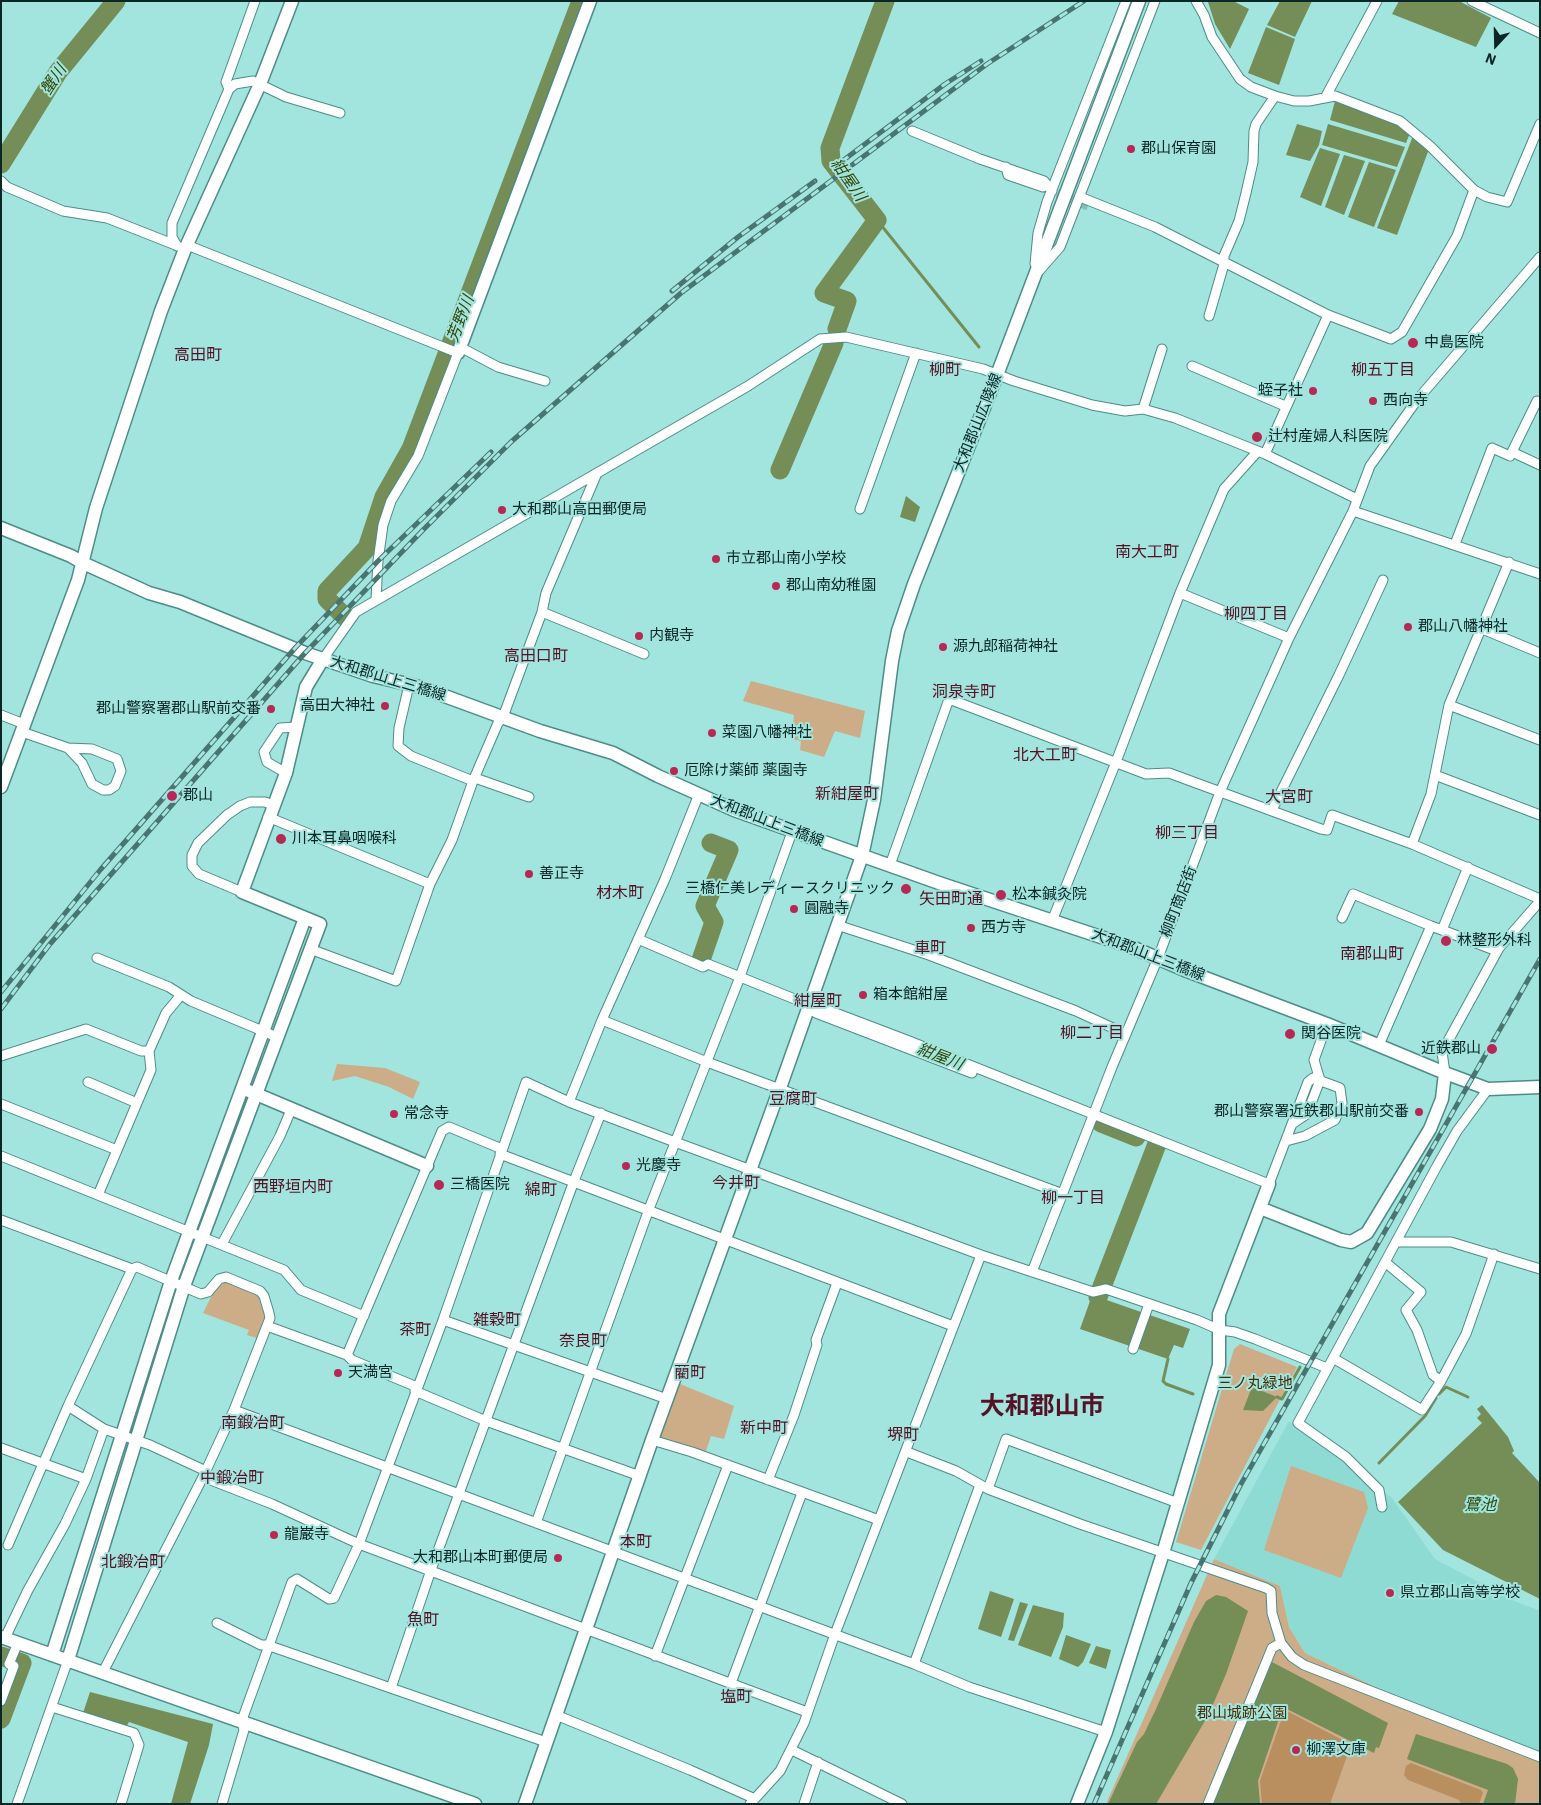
<!DOCTYPE html>
<meta charset="utf-8">
<style>
body{margin:0}
#map{position:relative;width:1541px;height:1805px;overflow:hidden;background:#a2e4de;font-family:"IBM Plex Sans",sans-serif}
canvas{display:block}
.frame{position:absolute;inset:0;border:2px solid #0b2725;pointer-events:none}
.north{position:absolute;left:1471px;top:20px;width:50px;height:50px;-webkit-text-stroke:4px #a2e4de;paint-order:stroke;rotate:201deg;font-size:14px;font-weight:700;line-height:20px;text-align:center;color:#0b2725}
.north::after{content:'';display:block;margin:auto;width:18px;height:22px;background:#0b2725;clip-path:polygon(50% 0,100% 100%,50% 72%,0 100%)}
</style>
<div id="map">
<canvas width="1541" height="1805"></canvas>
<div class="frame"></div>
<div class="north">N</div>
</div>
<script>
const ctx = document.querySelector('canvas').getContext('2d');
ctx.lineJoin = 'round';
function paint(path, color) { ctx.fillStyle = color; ctx.fill(path, 'evenodd'); }
const poly = rows => new Path2D(rows.map(r => 'M' + r).join(''));
function trace(path, color, width, dash) { ctx.strokeStyle = color; ctx.lineWidth = width; ctx.lineCap = dash ? 'butt' : 'round'; ctx.setLineDash(dash || []); ctx.stroke(path); }
function drawText(font, color, halo, rows, align = 'center') {
  ctx.font = font + ' "IBM Plex Sans","Noto Sans JP",sans-serif'; ctx.lineWidth = 4; ctx.setLineDash([]); ctx.textBaseline = 'middle'; ctx.strokeStyle = halo; ctx.fillStyle = color; for (const [text, x, y, turn = 0] of rows) {
    ctx.save(); ctx.translate(x, y); ctx.rotate((+turn || 0) * Math.PI / 180); ctx.textAlign = isNaN(turn) ? turn : align; if (halo) ctx.strokeText(text, 0, 0); ctx.fillText(text, 0, 0); ctx.restore();
  }
}
paint(poly([
 [1289,1421,1392,1498,1435,1559,1512,1600,1540,1611,1540,1753,1407,1702,1305,1653,1289,1627,1280,1586,1214,1559]
]), '#8edbd4');
paint(poly([
 [751,681,865,711,860,738,835,731,824,757,800,750,801,741,792,739,794,715,743,701],
 [337,1064,385,1068,420,1082,413,1099,389,1087,355,1076,332,1081],
 [228,1282,258,1296,265,1317,257,1338,247,1335,249,1330,203,1313,217,1285],
 [1240,1344,1297,1367,1201,1550,1176,1542,1234,1349],
 [680,1384,734,1406,724,1439,711,1436,706,1451,657,1440],
 [1291,1466,1364,1492,1368,1508,1341,1578,1264,1550],
 [1214,1559,1280,1586,1289,1627,1305,1653,1407,1702,1540,1753,1540,1804,1106,1804]
]), '#cdac88');
paint(poly([
 [1287,1711,1348,1743,1344,1754,1347,1756,1330,1804,1262,1804,1260,1781,1284,1712],
 [1411,1763,1481,1790,1483,1793,1479,1804,1461,1804,1459,1800,1408,1780,1404,1775,1406,1766]
]), '#ba8f5f');
paint(poly([
 [1233,1,1249,9,1230,49,1215,24,1208,2],
 [1280,1,1312,1,1295,37,1267,25],
 [1399,1,1459,1,1491,18,1476,47,1392,14],
 [1266,27,1295,39,1279,85,1248,73],
 [1335,101,1374,114,1403,128,1410,133,1406,143,1330,120],
 [1297,124,1322,131,1319,145,1310,161,1286,155],
 [1328,124,1405,147,1397,167,1322,145],
 [1413,136,1429,149,1397,235,1377,228],
 [1320,148,1340,154,1321,206,1300,197],
 [1344,155,1365,161,1344,215,1325,207],
 [1369,162,1396,170,1374,227,1348,217],
 [906,496,920,507,915,522,900,517],
 [1095,1296,1190,1329,1183,1348,1174,1345,1168,1359,1080,1329,1090,1301],
 [1252,1387,1277,1397,1263,1411,1243,1410],
 [1482,1405,1508,1437,1514,1451,1512,1453,1540,1483,1540,1599,1443,1550,1398,1502,1482,1423,1477,1418,1481,1414,1477,1409],
 [990,1591,1014,1599,1001,1637,978,1629],
 [1216,1595,1226,1597,1248,1611,1226,1674,1209,1714,1156,1804,1108,1804,1137,1742,1144,1734,1156,1709,1194,1622,1206,1601],
 [1020,1602,1028,1604,1014,1641,1008,1640],
 [1033,1605,1064,1613,1063,1627,1051,1657,1018,1645],
 [1066,1635,1091,1644,1083,1662,1078,1667,1059,1659],
 [1096,1646,1111,1650,1106,1669,1089,1663],
 [1272,1662,1388,1723,1379,1748,1376,1747,1374,1753,1283,1707,1258,1781,1260,1804,1211,1804],
 [90,1692,213,1724,209,1745,190,1804,171,1804,188,1742,129,1722,126,1727,83,1713],
 [1416,1734,1507,1764,1513,1768,1518,1779,1515,1804,1483,1804,1488,1790,1407,1759]
]), '#758d57');
trace(poly([
 [877,220,979,347],
 [1168,1359,1163,1381,1166,1384,1193,1394],
 [1439,1394,1446,1387,1468,1397],
 [1277,1397,1282,1399,1300,1367],
 [1379,1463,1425,1416,1436,1398]
]), '#758d57', 3);
trace(poly([
 [1,164,58,72,116,1],
 [837,329,847,301,824,293,877,220,831,161,830,148,885,1],
 [780,470,834,343],
 [345,617,327,599,327,591,367,548,384,497,411,449,581,1],
 [701,960,714,922,705,906,729,850,711,843],
 [1101,1123,1136,1137],
 [1098,1297,1157,1144],
 [1,1656,22,1663,1,1719]
]), '#758d57', 19);
trace(poly([
 [1045,188,1088,206]
]), '#84beb9', 9, [9, 4.5]);
const street = poly([
 [1196,1,1204,15,1212,37,1240,79,1251,87,1275,96],
 [1472,1,1540,33],
 [229,89,226,82,255,1],
 [1325,98,1377,1],
 [912,131,980,159,1044,181,1052,191],
 [1006,167,1008,175,1043,187],
 [1,181,7,187,63,211,107,218,178,246],
 [1080,197,1155,227,1328,315,1391,339,1402,332,1457,236,1474,190],
 [187,245,458,353,418,456,391,501,383,525,378,561,376,599],
 [177,246,172,237,172,223,229,89,235,84,253,81,286,97,340,113],
 [1035,264,1038,233,1047,202,1126,1],
 [1039,271,1060,247,1155,1],
 [1209,316,1224,264,1224,256,1239,221,1246,193,1253,162,1254,131,1256,124,1275,96,1294,101,1309,101,1335,96,1400,121,1430,146,1474,190,1487,197,1507,202,1540,124],
 [460,347,498,367,545,381],
 [1192,366,1285,406],
 [1143,409,1162,349],
 [1512,452,1540,465],
 [1265,454,1328,315],
 [860,509,916,353],
 [1353,511,1540,574],
 [1455,544,1492,448,1510,456,1537,401],
 [1180,593,1289,638],
 [542,612,644,654],
 [1480,628,1540,653],
 [323,659,356,612,748,386,820,339,846,337,983,369,1014,381,1092,405,1125,411,1143,409,1175,418,1265,454,1357,499],
 [409,685,399,728,398,746,411,756,473,781],
 [1449,705,1540,740],
 [1,715,24,724],
 [22,732,68,748,92,749,117,759,121,771,115,786,109,790,103,790,92,784,82,763,68,748],
 [286,773,267,762,264,752,280,728,296,727],
 [1435,775,1540,815],
 [475,778,529,797],
 [1272,810,1339,675,1383,580],
 [268,817,430,884],
 [1412,844,1431,794,1449,705,1509,562],
 [890,865,949,699,1146,774,1169,773,1321,829,1327,830,1332,815,1412,844,1540,899],
 [242,892,199,874,192,866,192,855,198,843,227,815,240,806,250,802,265,802,273,805],
 [1342,918,1353,894,1431,926],
 [1052,921,1116,762,1180,593,1224,489,1258,451],
 [837,925,929,955,1076,1011,1126,1034],
 [1442,930,1497,951],
 [638,939,703,967,708,964,802,1002,808,1007,817,1006,909,1041,1269,1184,1308,1082,1313,1078,1340,1088,1342,1103,1335,1120,1305,1136,1286,1141],
 [310,949,396,981,430,884,452,840,473,781,498,723,503,717,542,612,546,593,597,473],
 [97,958,169,987,191,1001,277,1037],
 [806,1007,816,1013,972,1073],
 [602,1020,707,1062,1063,1194],
 [1379,1045,1431,926,1442,930,1468,867],
 [1,1056,86,1029,141,1051,149,1051],
 [1445,1073,1442,1052,1499,948,1540,901],
 [88,1082,137,1103],
 [569,1102,602,1020,665,879,699,794],
 [1,1104,117,1150],
 [1292,1124,1307,1114,1320,1080,1314,1060,1327,1024],
 [500,1154,953,1326],
 [1,1156,284,1270,301,1290,364,1316],
 [98,1195,151,1070,149,1051,166,1013,181,995],
 [1,1220,132,1269,137,1267,201,1294,208,1292,219,1279,226,1277,260,1291,264,1296,269,1313,270,1318,234,1410,203,1477,103,1672],
 [1396,1242,1451,1242,1540,1269],
 [222,1244,280,1136,291,1110],
 [1385,1262,1421,1292,1406,1310,1417,1330,1433,1375,1441,1381],
 [1032,1272,1112,1067,1158,958,1220,792,1289,638,1353,511,1370,466,1417,400,1540,257],
 [443,1320,667,1399],
 [267,1326,347,1355,442,1131,449,1127,502,1149],
 [1133,1349,1149,1304],
 [347,1355,352,1360,417,1387],
 [1333,1358,1422,1410,1441,1381,1466,1334,1494,1254],
 [415,1391,486,1421,640,1476],
 [68,1406,104,1429,150,1445,206,1471],
 [234,1410,914,1664,969,1687,1106,1732],
 [652,1440,692,1452,879,1520],
 [1,1448,86,1479,104,1429],
 [907,1452,956,1471,988,1489,1080,1524,1266,1588,1271,1591,1272,1613,1281,1643,1292,1657,1304,1665,1540,1757],
 [203,1477,272,1504,359,1544,807,1712],
 [768,1480,794,1415,817,1345,816,1340,837,1283],
 [988,1489,1006,1439,1178,1503],
 [1382,1507,1379,1490,1346,1457,1298,1423,1437,1166,1457,1131,1488,1089],
 [536,1523,649,1209,738,982,792,832],
 [8,1545,68,1406,132,1269],
 [217,1623,261,1645,267,1645,546,1742],
 [5,1638,28,1590,65,1524,86,1479],
 [655,1656,728,1465],
 [914,1664,980,1485],
 [731,1683,802,1493],
 [391,1688,432,1567,574,1181,601,1113],
 [1,1701,14,1666,9,1664,18,1643],
 [52,1707,134,1733,139,1745,121,1804],
 [556,1715,690,1770,753,1798],
 [792,1750,902,1804],
 [17,1804,68,1660],
 [222,1804,244,1730,242,1720,292,1582,297,1579,329,1599,334,1598,359,1544,443,1320,526,1082,569,1102,675,1142,981,1255,1093,1292,1106,1289,1197,1320,1220,1330,1235,1332,1255,1339,1327,1368],
 [750,1804,780,1771,804,1723,835,1634,981,1255],
 [804,1804,818,1762],
 [1208,1804,1272,1648,1281,1643]
]);
const secondary = poly([
 [458,353,590,1],
 [1,528,71,556,83,563,149,593,180,602,305,653,373,676,420,687,540,731,613,753,658,776,734,810,939,883,1134,948,1187,971,1327,1024,1445,1073,1488,1089,1540,1087],
 [1,787,78,580,96,508,161,311,185,249,260,84,292,1],
 [249,1091,427,1166],
 [1260,1208,1341,1240,1351,1242,1367,1233,1430,1129,1442,1099,1445,1073],
 [1,1637,475,1804],
 [52,1655,171,1281,305,918],
 [68,1660,184,1286,320,924,242,892,286,773,306,687,323,659],
 [525,1804,652,1440,780,1088,862,856,874,800,892,661,898,631,914,584,997,375,1139,1],
 [1077,1804,1106,1732,1163,1553,1219,1365,1219,1314,1269,1184]
]);
trace(street, '#4c8d88', 11);
trace(secondary, '#4c8d88', 15);
trace(street, '#fff', 9);
trace(secondary, '#fff', 12);
const rail = poly([
 [841,162,945,84,981,61],
 [672,291,738,237,815,181],
 [1,992,101,869,296,647,378,561,491,452],
 [1,1009,50,944,305,653,423,530,511,442,681,293,987,64,1084,1],
 [1094,1804,1191,1583,1241,1484,1540,959]
]);
trace(rail, '#497571', 5);
trace(rail, '#a2e4de', 3, [9]);
for (const [x, y, r, color] of [
 [1131,149,5,"#b72854"],
 [1413,343,6,"#b72854"],
 [1313,391,5,"#b72854"],
 [1373,401,5,"#b72854"],
 [1257,437,6,"#b72854"],
 [502,510,5,"#b72854"],
 [716,559,5,"#b72854"],
 [776,586,5,"#b72854"],
 [1408,627,5,"#b72854"],
 [639,636,5,"#b72854"],
 [943,647,5,"#b72854"],
 [385,706,5,"#b72854"],
 [271,709,5,"#b72854"],
 [712,733,5,"#b72854"],
 [674,771,5,"#b72854"],
 [172,796,6,"#b72854"],
 [281,839,6,"#b72854"],
 [529,874,5,"#b72854"],
 [906,889,6,"#b72854"],
 [1001,895,6,"#b72854"],
 [794,909,5,"#b72854"],
 [971,928,5,"#b72854"],
 [1446,941,6,"#b72854"],
 [863,995,5,"#b72854"],
 [1290,1034,6,"#b72854"],
 [1492,1049,6,"#b72854"],
 [1419,1112,5,"#b72854"],
 [394,1114,5,"#b72854"],
 [626,1166,5,"#b72854"],
 [439,1185,6,"#b72854"],
 [338,1373,5,"#b72854"],
 [274,1535,5,"#b72854"],
 [558,1558,5,"#b72854"],
 [1390,1593,5,"#b72854"],
 [1296,1750,5,"#b72854"]
]) { const dot = new Path2D(); dot.arc(x, y, r, 0, 2 * Math.PI); ctx.fillStyle = color; ctx.fill(dot); trace(dot, '#a2e4de', 2); }
drawText('15px', '#0b2725', '#a2e4de', [
 ["郡山保育園",1141,149],
 ["中島医院",1424,343],
 ["蛭子社",1303,391,"right"],
 ["西向寺",1383,401],
 ["辻村産婦人科医院",1268,437],
 ["大和郡山高田郵便局",512,510],
 ["市立郡山南小学校",726,559],
 ["郡山南幼稚園",786,586],
 ["郡山八幡神社",1418,627],
 ["内観寺",649,636],
 ["源九郎稲荷神社",953,647],
 ["高田大神社",375,706,"right"],
 ["郡山警察署郡山駅前交番",261,709,"right"],
 ["菜園八幡神社",722,733],
 ["厄除け薬師 薬園寺",684,771],
 ["郡山",183,796],
 ["川本耳鼻咽喉科",292,839],
 ["善正寺",539,874],
 ["三橋仁美レディースクリニック",895,889,"right"],
 ["松本鍼灸院",1012,895],
 ["圓融寺",804,909],
 ["西方寺",981,928],
 ["林整形外科",1457,941],
 ["箱本館紺屋",873,995],
 ["関谷医院",1301,1034],
 ["近鉄郡山",1481,1049,"right"],
 ["郡山警察署近鉄郡山駅前交番",1409,1112,"right"],
 ["常念寺",404,1114],
 ["光慶寺",636,1166],
 ["三橋医院",450,1185],
 ["天満宮",348,1373],
 ["龍巌寺",284,1535],
 ["大和郡山本町郵便局",548,1558,"right"],
 ["県立郡山高等学校",1400,1593],
 ["柳澤文庫",1306,1750]
], 'left');
drawText('15px', '#0b2725', '#a2e4de', [
 ["大和郡山広陵線",978,423,-68],
 ["大和郡山上三橋線",388,679,17],
 ["大和郡山上三橋線",767,821,21],
 ["柳町商店街",1179,902,-69],
 ["大和郡山上三橋線",1148,955,21]
]);
drawText('15px', '#482b02', '#a2e4de', [
 ["三ノ丸緑地",1255,1384],
 ["郡山城跡公園",1242,1714]
]);
drawText('italic 16px', '#304708', '#a2e4de', [
 ["蟹川",54,80,-56],
 ["紺屋川",848,180,55],
 ["芳野川",461,319,-69],
 ["紺屋川",940,1057,21],
 ["鷺池",1480,1505]
]);
drawText('16px', '#551125', '#a2e4de', [
 ["高田町",198,355],
 ["柳町",945,370],
 ["柳五丁目",1383,370],
 ["南大工町",1147,552],
 ["柳四丁目",1256,614],
 ["高田口町",536,656],
 ["洞泉寺町",964,692],
 ["北大工町",1045,755],
 ["新紺屋町",847,794],
 ["大宮町",1289,797],
 ["柳三丁目",1187,833],
 ["材木町",620,893],
 ["矢田町通",951,899],
 ["車町",930,948],
 ["南郡山町",1372,954],
 ["紺屋町",818,1001],
 ["柳二丁目",1092,1033],
 ["豆腐町",793,1099],
 ["今井町",736,1183],
 ["西野垣内町",293,1187],
 ["綿町",541,1190],
 ["柳一丁目",1073,1198],
 ["雑穀町",497,1320],
 ["茶町",415,1330],
 ["奈良町",583,1341],
 ["藺町",690,1373],
 ["南鍛冶町",253,1423],
 ["新中町",764,1428],
 ["堺町",903,1435],
 ["中鍛冶町",232,1478],
 ["本町",636,1542],
 ["北鍛冶町",133,1562],
 ["魚町",423,1620],
 ["塩町",736,1697]
]);
drawText('bold 25px', '#551125', '#a2e4de', [
 ["大和郡山市",1042,1407]
]);
</script>
